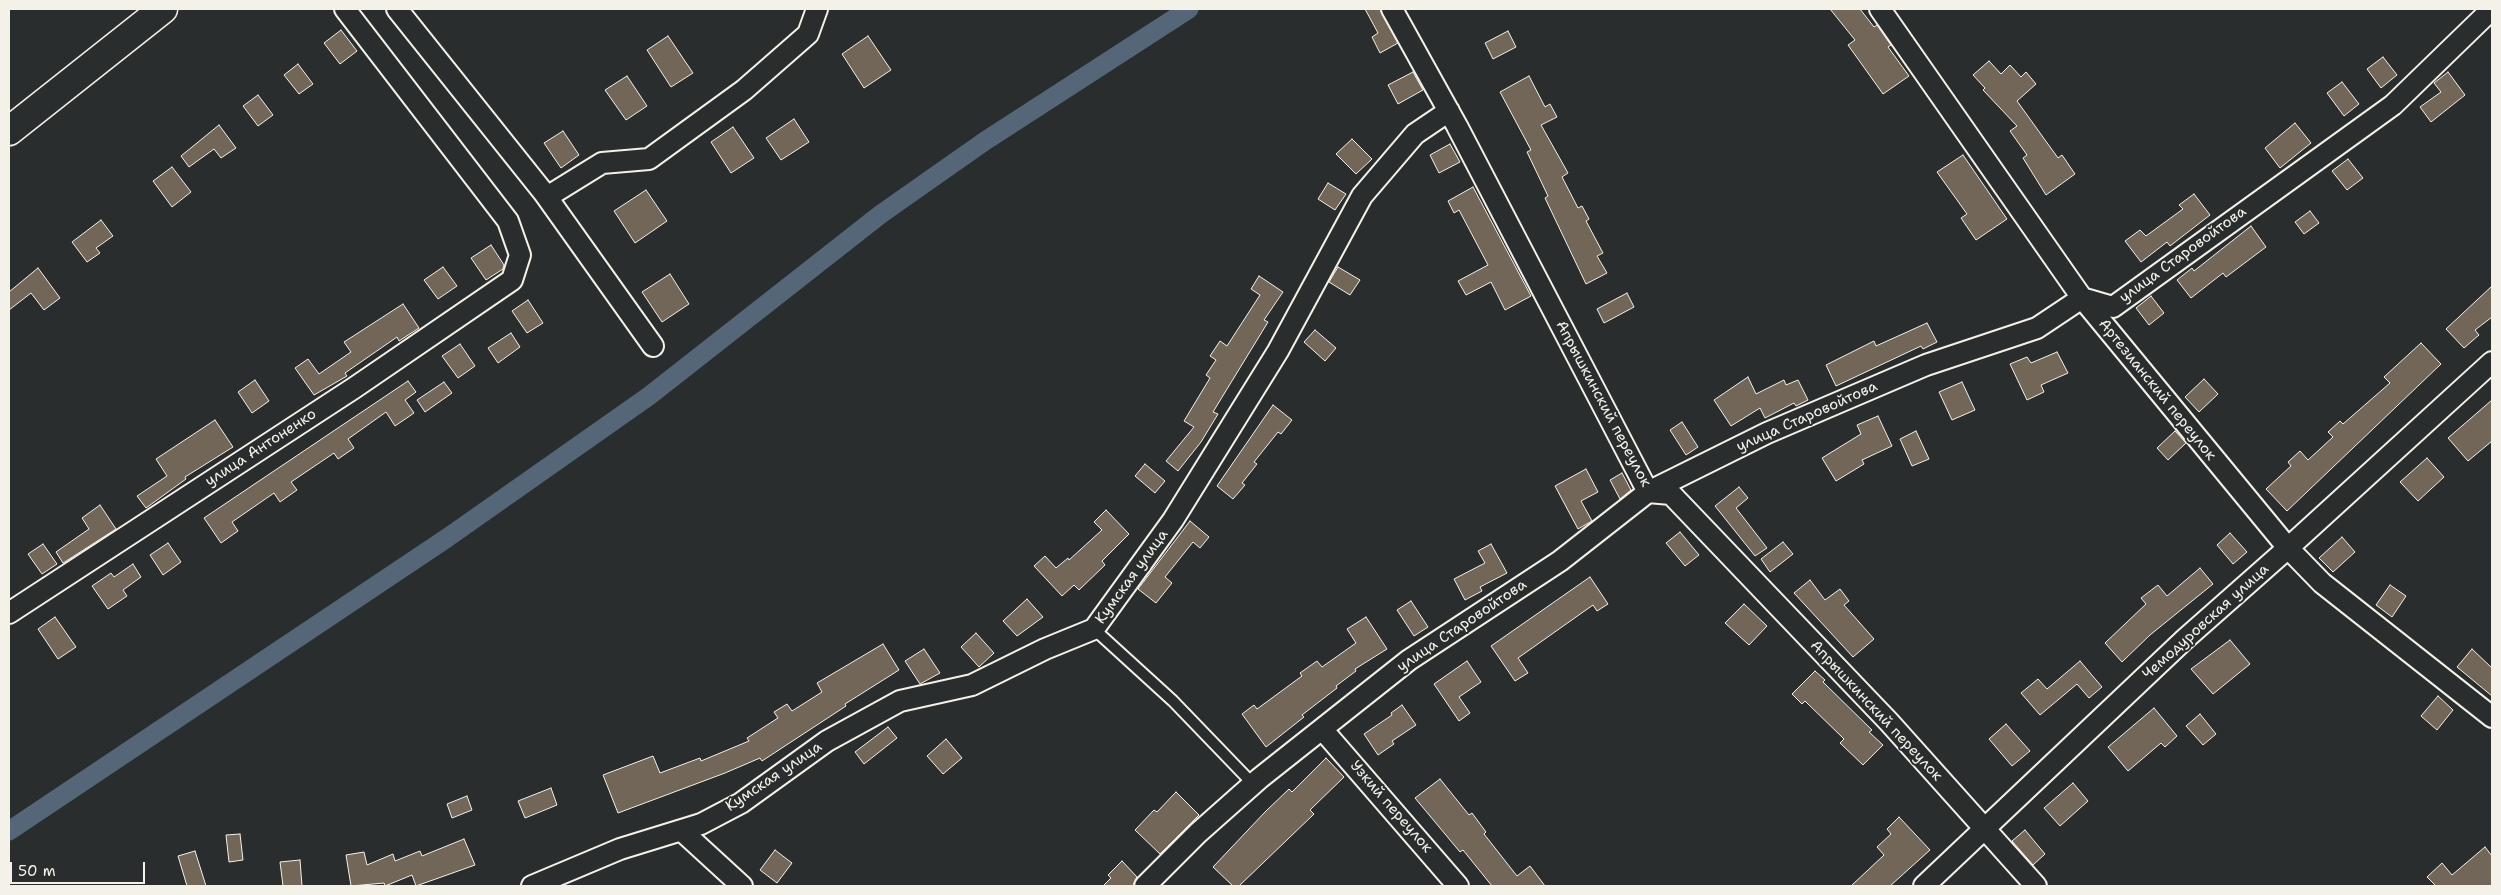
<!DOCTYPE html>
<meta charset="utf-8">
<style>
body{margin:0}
#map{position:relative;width:2501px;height:895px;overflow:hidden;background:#2a2d2e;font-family:"Shantell Sans",sans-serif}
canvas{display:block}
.frame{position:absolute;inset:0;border:10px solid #f4f1e8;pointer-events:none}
.scale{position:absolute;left:10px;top:862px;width:135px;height:22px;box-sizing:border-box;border:2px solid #f4f1e8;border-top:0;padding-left:6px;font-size:15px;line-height:18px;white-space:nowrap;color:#f4f1e8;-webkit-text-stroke:4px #2a2d2e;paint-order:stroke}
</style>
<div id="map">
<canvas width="2501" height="895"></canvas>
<div class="frame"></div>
<div class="scale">50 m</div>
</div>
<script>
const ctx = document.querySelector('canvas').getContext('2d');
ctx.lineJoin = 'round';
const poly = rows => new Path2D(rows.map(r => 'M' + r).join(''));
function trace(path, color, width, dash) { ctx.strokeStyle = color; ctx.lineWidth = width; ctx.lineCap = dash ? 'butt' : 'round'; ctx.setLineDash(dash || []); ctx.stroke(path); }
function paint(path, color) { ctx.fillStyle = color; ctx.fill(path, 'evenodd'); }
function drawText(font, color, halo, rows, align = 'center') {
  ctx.font = font + ' "Shantell Sans",sans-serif'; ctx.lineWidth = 4; ctx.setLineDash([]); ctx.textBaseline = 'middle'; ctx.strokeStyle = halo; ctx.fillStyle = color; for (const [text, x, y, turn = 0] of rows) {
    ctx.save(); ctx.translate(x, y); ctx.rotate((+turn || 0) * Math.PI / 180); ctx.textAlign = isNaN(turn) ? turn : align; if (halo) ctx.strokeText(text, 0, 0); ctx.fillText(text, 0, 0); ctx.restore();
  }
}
trace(poly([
 [9,831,447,538,649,396,881,214,985,141,1189,9]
]), '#546677', 19);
const building = poly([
 [1365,9,1380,9,1398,43,1380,53,1372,37,1378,33,1365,9],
 [1830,9,1860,9,1874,27,1877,25,1891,45,1888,47,1909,76,1883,94,1848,45,1855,40,1830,9],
 [341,30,357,51,340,64,324,43,341,30],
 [1508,31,1516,47,1493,59,1485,43,1508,31],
 [668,36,693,73,671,87,647,50,668,36],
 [868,36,891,70,864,88,842,54,868,36],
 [2383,57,2397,75,2381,88,2367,69,2383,57],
 [1989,61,2001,74,2010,65,2021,77,2026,72,2036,84,2017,101,2058,158,2062,155,2075,174,2046,195,2023,158,2027,155,2010,131,2017,126,1983,90,1985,88,1973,75,1989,61],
 [298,64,313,84,299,94,284,75,298,64],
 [1413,72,1423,90,1398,104,1388,85,1413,72],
 [2448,72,2465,95,2431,122,2420,107,2441,92,2434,83,2448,72],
 [627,76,647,106,626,120,605,90,627,76],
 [1529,76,1545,107,1550,104,1557,117,1541,125,1568,173,1562,177,1578,208,1582,206,1589,219,1586,221,1603,253,1597,256,1607,273,1586,284,1545,198,1548,196,1527,152,1531,150,1500,92,1529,76],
 [2342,82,2359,104,2344,116,2327,93,2342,82],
 [258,95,273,115,258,126,243,106,258,95],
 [794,119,809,142,781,160,766,138,794,119],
 [2295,123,2311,143,2280,168,2265,148,2295,123],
 [219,125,236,148,221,158,214,149,189,167,181,156,219,125],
 [733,127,754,158,731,173,711,142,733,127],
 [563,131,579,155,561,168,544,143,563,131],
 [1352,139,1372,159,1356,174,1336,154,1352,139],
 [1450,144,1460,162,1439,173,1430,155,1450,144],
 [1963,155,2007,219,1976,240,1961,218,1967,214,1937,172,1963,155],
 [2348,159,2363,178,2347,190,2332,171,2348,159],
 [172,167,191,192,172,207,153,181,172,167],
 [1328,183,1346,194,1335,210,1318,199,1328,183],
 [1473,187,1531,296,1505,310,1491,282,1466,295,1458,281,1488,265,1459,210,1454,213,1448,201,1473,187],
 [646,190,667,221,635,243,614,211,646,190],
 [2194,194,2210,215,2170,246,2167,242,2141,262,2125,241,2140,230,2146,236,2183,209,2179,205,2194,194],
 [2310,211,2319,223,2304,234,2295,222,2310,211],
 [101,220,113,236,96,248,100,253,87,262,72,242,101,220],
 [2251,226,2266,247,2226,277,2223,273,2191,298,2177,280,2192,268,2194,271,2251,226],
 [491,245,504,265,503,269,486,280,471,258,491,245],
 [443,267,457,286,438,299,424,280,443,267],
 [1338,267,1360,280,1350,295,1329,282,1338,267],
 [38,268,60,298,44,310,31,293,9,310,9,292,38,268],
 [670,274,689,304,662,322,642,292,670,274],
 [1259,276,1283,292,1264,320,1268,322,1213,412,1218,414,1201,442,1178,471,1166,461,1194,427,1184,421,1210,378,1206,375,1216,360,1210,356,1220,341,1227,346,1260,295,1251,289,1259,276],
 [2492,286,2492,317,2475,330,2479,335,2464,348,2446,329,2492,286],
 [1627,293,1634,307,1604,323,1597,309,1627,293],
 [2151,296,2164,313,2149,325,2136,308,2151,296],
 [528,300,543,323,527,333,512,311,528,300],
 [403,304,419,328,399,341,397,337,345,373,347,376,314,395,295,368,308,359,319,374,351,352,344,342,403,304],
 [1927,323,1937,342,1923,349,1921,346,1836,386,1826,365,1874,341,1876,346,1927,323],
 [1315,330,1336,348,1325,361,1304,342,1315,330],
 [511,333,520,347,498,363,488,348,511,333],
 [2421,343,2441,364,2287,511,2266,489,2291,466,2288,462,2300,451,2308,460,2333,437,2328,432,2340,421,2343,424,2390,383,2384,377,2421,343],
 [460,344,475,366,458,378,442,356,460,344],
 [2057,352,2068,373,2041,385,2044,392,2027,400,2010,364,2027,357,2031,363,2057,352],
 [1748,377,1756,394,1784,380,1786,385,1798,380,1808,400,1796,406,1794,403,1765,418,1760,408,1731,426,1714,400,1748,377],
 [2204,379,2218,394,2199,412,2185,397,2204,379],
 [255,380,269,401,252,413,238,392,255,380],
 [408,381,416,392,405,400,414,413,395,426,386,412,348,439,354,448,338,459,334,453,291,482,297,490,280,502,274,493,232,522,238,531,221,543,204,518,408,381],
 [444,382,452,393,425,412,417,400,444,382],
 [1962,382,1975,410,1952,420,1939,392,1962,382],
 [2492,400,2492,441,2468,461,2448,438,2492,400],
 [1273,405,1292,420,1281,434,1278,432,1254,462,1257,464,1242,483,1245,485,1233,499,1217,486,1273,405],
 [1878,416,1892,446,1862,460,1864,464,1836,481,1822,458,1861,434,1857,425,1878,416],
 [215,420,233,447,185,477,186,479,146,508,137,496,167,476,156,459,215,420],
 [1682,422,1698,447,1686,455,1670,430,1682,422],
 [1916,431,1929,459,1912,466,1900,439,1916,431],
 [2175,431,2186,443,2168,460,2157,448,2175,431],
 [2427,458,2444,477,2418,501,2400,482,2427,458],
 [1145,464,1165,481,1155,493,1135,476,1145,464],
 [1586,469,1598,492,1581,501,1592,521,1578,529,1555,486,1586,469],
 [1622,473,1631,490,1620,499,1610,480,1622,473],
 [1739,487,1748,498,1736,508,1767,548,1755,556,1715,506,1739,487],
 [100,505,116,529,63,563,56,552,89,529,82,518,100,505],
 [1106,510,1129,534,1102,561,1105,565,1079,590,1074,585,1062,596,1034,566,1045,556,1056,568,1068,558,1069,560,1102,530,1094,522,1106,510],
 [1190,521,1209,537,1200,548,1193,542,1165,577,1172,583,1156,603,1138,589,1190,521],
 [1680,532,1699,555,1685,566,1666,543,1680,532],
 [2230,533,2247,552,2233,564,2217,545,2230,533],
 [2342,537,2355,552,2333,572,2319,558,2342,537],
 [1783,542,1793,554,1770,572,1761,559,1783,542],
 [168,543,181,562,163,575,150,555,168,543],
 [43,544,57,564,42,574,28,554,43,544],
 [1491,544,1507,573,1480,587,1482,591,1465,600,1454,579,1485,563,1478,551,1491,544],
 [133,564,141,577,123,590,127,596,108,609,92,586,111,573,114,577,133,564],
 [2200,568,2213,584,2150,635,2122,662,2105,643,2146,604,2141,598,2158,585,2167,596,2200,568],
 [1590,577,1608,604,1597,611,1593,605,1518,658,1528,673,1515,681,1491,646,1590,577],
 [1810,580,1825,600,1840,589,1849,601,1844,605,1874,639,1853,657,1794,593,1810,580],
 [2390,585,2406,596,2392,617,2376,605,2390,585],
 [1027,599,1043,617,1017,636,1003,621,1027,599],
 [1411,601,1428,627,1414,636,1397,610,1411,601],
 [1744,604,1767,626,1749,645,1725,623,1744,604],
 [55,617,76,647,58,659,38,629,55,617],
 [1366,617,1387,649,1355,669,1356,671,1336,686,1337,688,1302,715,1304,717,1266,747,1242,714,1254,705,1257,709,1302,676,1300,673,1317,661,1322,667,1356,643,1347,629,1366,617],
 [976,633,994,653,979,667,961,647,976,633],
 [2230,640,2250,664,2213,694,2191,669,2230,640],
 [883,644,899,670,845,704,846,706,762,761,760,758,725,773,618,813,603,775,653,756,660,773,700,758,701,761,749,741,747,738,778,718,774,712,787,704,792,711,822,692,817,683,883,644],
 [924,649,940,673,920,684,905,661,924,649],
 [2472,649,2492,668,2492,696,2457,667,2472,649],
 [1467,661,1481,682,1459,697,1470,713,1459,721,1434,684,1467,661],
 [2080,661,2102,687,2089,698,2077,684,2040,715,2021,693,2038,679,2047,689,2080,661],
 [1815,671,1825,680,1823,682,1872,730,1869,732,1883,745,1863,765,1840,743,1844,739,1805,701,1802,704,1792,694,1815,671],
 [2438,696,2453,710,2437,730,2421,716,2438,696],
 [1402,705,1416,725,1392,741,1394,744,1378,755,1364,734,1392,715,1391,713,1402,705],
 [2154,708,2177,736,2165,747,2161,743,2128,771,2108,747,2154,708],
 [2200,714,2216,734,2203,745,2186,726,2200,714],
 [2006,724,2030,751,2012,766,1989,739,2006,724],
 [888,727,897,738,864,764,855,752,888,727],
 [946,739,962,758,943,774,927,756,946,739],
 [1326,758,1344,777,1310,810,1314,814,1239,886,1233,886,1213,867,1266,811,1289,789,1292,792,1326,758],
 [1440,779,1469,815,1472,813,1486,832,1484,834,1517,876,1530,866,1545,886,1492,886,1463,850,1460,852,1415,798,1440,779],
 [2073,783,2088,801,2060,826,2044,808,2073,783],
 [551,788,557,805,525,818,518,801,551,788],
 [1176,792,1199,815,1160,854,1135,830,1154,810,1157,812,1176,792],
 [467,796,472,810,452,818,447,804,467,796],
 [1899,817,1930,850,1890,886,1851,886,1884,855,1877,847,1891,834,1887,829,1899,817],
 [2025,830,2045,854,2033,865,2012,841,2025,830],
 [240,834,243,860,229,862,226,835,240,834],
 [464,839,475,865,416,886,412,875,385,886,384,883,351,886,346,855,364,852,367,865,393,854,395,861,420,851,422,856,464,839],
 [2485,847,2492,856,2492,886,2436,886,2427,877,2442,863,2452,875,2485,847],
 [775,850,792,863,777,883,760,870,775,850],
 [195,851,206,886,187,886,178,856,195,851],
 [300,860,302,886,283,886,280,862,300,860],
 [1122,861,1137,877,1133,886,1103,886,1111,878,1108,875,1122,861]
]);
paint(building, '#716658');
trace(building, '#f4f1e8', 1);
const lane = poly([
 [1094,629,1173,701,1253,784]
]);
const street = poly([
 [397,9,544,193,653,346],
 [1392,9,1457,126,1648,492,1671,494,1889,722,2036,886],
 [1880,9,2082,298,2288,548,2322,583,2492,717],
 [547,197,602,163,649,159,744,90,808,34,817,9],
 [9,613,354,388,512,280,520,255,508,221,345,9],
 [1322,729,1458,886],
 [682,831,742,886],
 [532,886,620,849,701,824,741,803,827,741,900,701,972,685,1045,649,1094,629,1173,520,1278,351,1362,196,1415,134,1449,111],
 [1145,886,1198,833,1260,778,1409,660,1560,561,1648,492,1767,433,1926,365,2037,328,2082,298,2113,307,2393,105,2492,9],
 [1924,886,2185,639,2288,548,2492,362]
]);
const secondary = poly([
 [9,131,163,9]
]);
trace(lane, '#f4f1e8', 14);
trace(street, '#f4f1e8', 24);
trace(secondary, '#f4f1e8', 31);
trace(lane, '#2a2d2e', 10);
trace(street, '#2a2d2e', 20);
trace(secondary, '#2a2d2e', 28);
drawText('15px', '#f4f1e8', '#2a2d2e', [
 ["улица Старовойтова",2183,255,-36],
 ["Артезианский переулок",2157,390,51],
 ["Апрышкинский переулок",1603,404,62],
 ["улица Старовойтова",1807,417,-24],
 ["улица Антоненко",261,448,-33],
 ["Кумская улица",1132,577,-54],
 ["Чемодуровская улица",2206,622,-42],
 ["улица Старовойтова",1462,626,-34],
 ["Апрышкинский переулок",1876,711,47],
 ["Кумская улица",774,777,-34],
 ["Узкий переулок",1391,807,49]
]);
</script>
